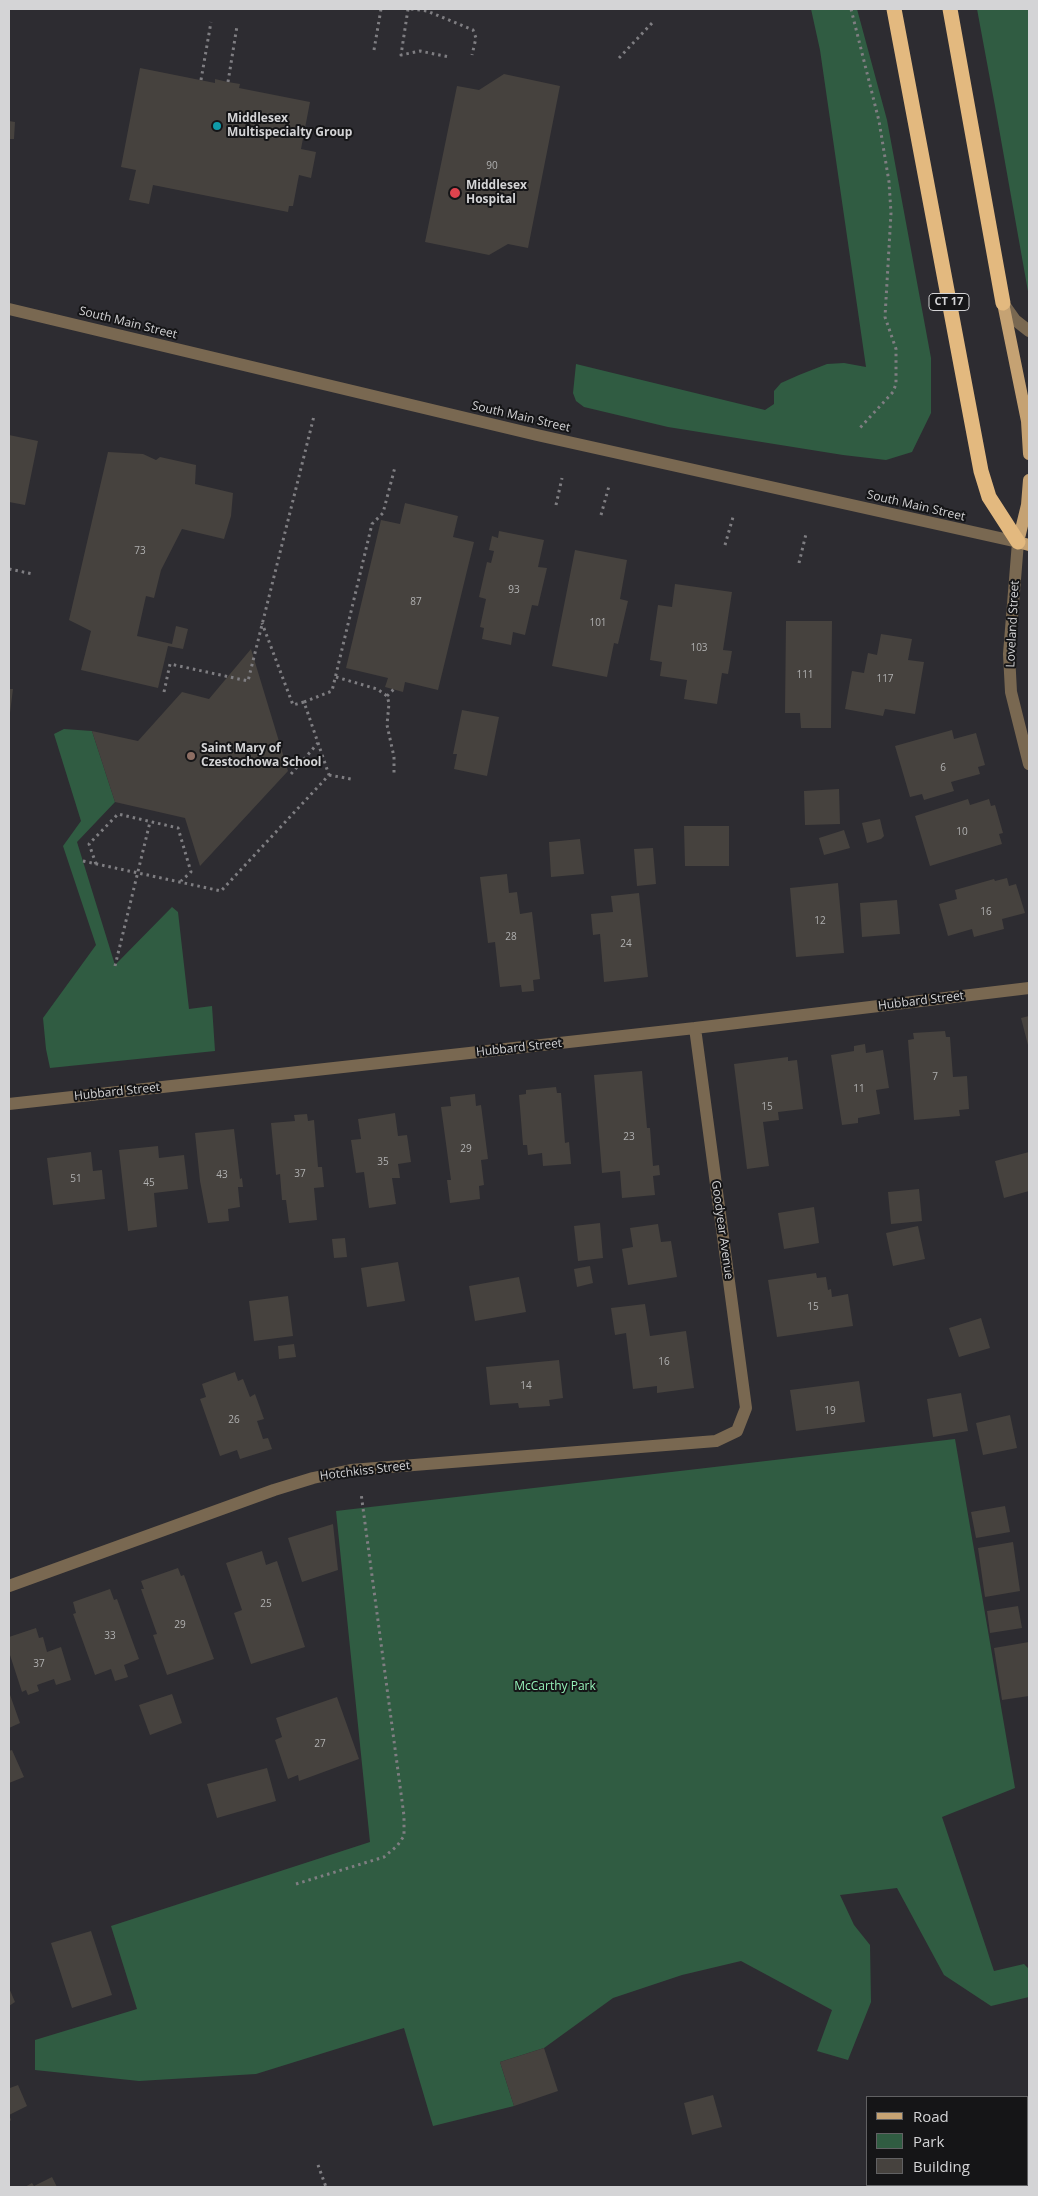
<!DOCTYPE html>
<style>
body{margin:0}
#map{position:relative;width:1038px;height:2196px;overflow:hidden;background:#2d2c31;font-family:"Open Sans",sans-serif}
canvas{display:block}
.frame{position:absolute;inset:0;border:10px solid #d4d4d6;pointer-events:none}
.legend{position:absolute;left:866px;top:2096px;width:162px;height:90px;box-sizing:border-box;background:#151517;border:1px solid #616163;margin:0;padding:6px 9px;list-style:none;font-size:15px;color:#d4d4d6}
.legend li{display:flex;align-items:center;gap:10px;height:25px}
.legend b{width:25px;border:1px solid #616163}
</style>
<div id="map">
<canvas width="1038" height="2196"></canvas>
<div class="frame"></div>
<ul class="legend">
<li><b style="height:6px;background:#c5a273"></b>Road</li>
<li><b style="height:14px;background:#305c42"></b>Park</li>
<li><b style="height:14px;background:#46423e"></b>Building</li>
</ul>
</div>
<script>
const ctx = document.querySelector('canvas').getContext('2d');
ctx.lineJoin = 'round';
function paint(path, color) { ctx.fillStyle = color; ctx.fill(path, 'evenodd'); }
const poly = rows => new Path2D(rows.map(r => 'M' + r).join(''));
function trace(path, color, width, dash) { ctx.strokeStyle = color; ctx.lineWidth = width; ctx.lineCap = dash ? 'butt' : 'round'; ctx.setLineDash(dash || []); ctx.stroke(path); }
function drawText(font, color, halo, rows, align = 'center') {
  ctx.font = font + ' "Open Sans",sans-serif'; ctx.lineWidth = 4; ctx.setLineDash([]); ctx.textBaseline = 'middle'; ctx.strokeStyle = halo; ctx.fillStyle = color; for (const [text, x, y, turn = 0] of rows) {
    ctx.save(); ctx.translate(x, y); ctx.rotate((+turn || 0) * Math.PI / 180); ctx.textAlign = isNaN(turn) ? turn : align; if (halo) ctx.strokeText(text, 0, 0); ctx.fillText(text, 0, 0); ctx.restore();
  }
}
paint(poly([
 [811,9,857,9,887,120,931,358,931,413,912,452,886,460,843,455,668,427,584,407,576,401,573,393,576,364,765,410,774,404,774,391,781,383,799,375,827,364,844,363,866,367,820,50],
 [977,9,1029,9,1029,297,995,106],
 [64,729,92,731,115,802,77,842,115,965,172,907,178,912,189,1009,212,1006,215,1051,50,1068,46,1049,43,1018,96,945,63,846,81,821,54,734],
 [955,1439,1015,1788,942,1817,994,1971,1024,1964,1029,1969,1029,1997,991,2006,944,1975,897,1888,840,1895,854,1925,870,1945,871,2002,848,2060,817,2051,832,2010,741,1961,682,1975,613,1998,544,2048,500,2062,514,2106,433,2126,404,2028,256,2074,139,2081,35,2070,35,2040,137,2009,111,1926,370,1842,336,1511]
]), '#305c42');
paint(poly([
 [140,68,215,83,215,79,228,82,240,84,239,88,310,102,301,149,316,152,311,178,299,175,293,206,289,206,288,212,153,185,149,204,129,200,136,170,121,167],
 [504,74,560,86,528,248,508,244,489,255,425,242,457,86,479,90],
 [9,121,15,122,14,139,9,139],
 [9,435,38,441,25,505,9,502],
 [108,452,143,454,156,460,160,457,196,465,195,484,233,493,231,516,224,539,182,529,161,570,154,598,146,596,137,636,172,644,176,626,188,629,183,649,168,646,158,688,81,670,91,631,69,620],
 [405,503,458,516,453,537,474,542,438,690,405,682,403,692,385,687,388,678,346,668,381,520,400,524],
 [499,531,544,540,538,567,547,568,538,606,532,605,525,635,513,632,511,645,482,639,484,628,480,627,486,599,479,597,487,562,491,563,494,551,489,550,492,536,498,538],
 [575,550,627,560,620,599,628,601,618,644,614,643,607,677,552,666],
 [675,584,732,592,723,650,732,651,728,674,722,673,717,704,684,699,687,680,660,676,662,662,650,660,658,605,672,607],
 [786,621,832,621,831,728,801,728,800,713,785,713],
 [881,634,912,639,908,660,924,662,915,714,885,709,883,716,845,709,852,671,864,673,868,653,877,655],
 [251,649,288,771,200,866,185,818,115,802,92,731,138,741,182,692,209,699],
 [9,689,13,689,10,713,9,713],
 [462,710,499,717,487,776,454,769,457,754,453,754],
 [952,730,954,739,976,733,985,765,978,767,980,774,951,782,954,791,924,800,922,794,910,797,895,746],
 [839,789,840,824,805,825,804,791],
 [968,799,970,805,989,799,991,806,995,805,1003,833,999,834,1002,844,930,866,915,816],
 [880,819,884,836,881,839,867,843,862,823],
 [684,826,729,826,729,866,685,866],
 [844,830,850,848,824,855,819,838],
 [580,839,584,874,551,877,549,842],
 [653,848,656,884,637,886,634,849],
 [507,874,509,893,517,892,520,914,532,912,540,979,533,980,534,991,522,992,521,985,500,987,495,942,488,943,480,877],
 [1007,878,1009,886,1016,884,1025,913,1002,919,1004,929,974,937,972,929,948,936,939,904,957,899,955,890,994,879,995,881],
 [838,883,844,953,796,957,790,888],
 [639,893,648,977,604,982,600,934,593,935,591,914,613,912,611,896],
 [897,900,900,934,862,937,860,903],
 [1029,1016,1029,1049,1021,1018],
 [945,1031,946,1037,950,1037,953,1077,967,1076,969,1109,959,1110,960,1116,914,1120,908,1040,914,1039,913,1033],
 [865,1044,866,1053,883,1050,889,1088,876,1090,880,1114,858,1118,858,1123,842,1125,831,1055,854,1051,854,1046],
 [788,1057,788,1061,797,1060,803,1109,778,1112,779,1120,763,1122,769,1166,747,1169,734,1064],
 [642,1071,647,1128,650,1128,653,1166,659,1165,660,1175,653,1176,655,1195,622,1198,620,1171,602,1173,594,1075],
 [556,1087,557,1093,561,1093,565,1143,569,1142,571,1164,543,1166,542,1153,528,1155,527,1145,523,1145,519,1095,526,1094,526,1090],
 [475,1094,476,1106,481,1105,488,1159,481,1160,484,1185,479,1186,480,1199,450,1203,447,1180,451,1180,441,1107,451,1106,450,1097],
 [395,1113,398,1136,407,1135,411,1162,398,1164,400,1178,392,1178,396,1204,369,1208,364,1172,356,1173,351,1140,361,1139,358,1119],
 [307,1114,308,1121,314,1120,318,1167,322,1167,324,1187,314,1188,317,1220,289,1223,286,1200,282,1200,280,1174,276,1175,271,1123,295,1121,294,1115],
 [234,1129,240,1179,242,1178,243,1187,238,1187,240,1207,228,1209,229,1221,208,1223,200,1181,195,1133],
 [158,1146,159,1158,184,1155,188,1189,154,1193,157,1227,128,1231,119,1150],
 [91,1152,93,1171,102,1170,105,1199,53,1205,47,1158],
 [1029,1152,1029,1191,1004,1198,995,1161],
 [919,1189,922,1221,891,1224,888,1192],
 [814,1207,819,1243,784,1249,778,1213],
 [600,1223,603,1258,578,1261,574,1226],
 [658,1224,661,1242,671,1241,677,1277,628,1285,622,1249,633,1247,630,1228],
 [918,1226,925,1259,893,1266,886,1233],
 [345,1238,347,1257,334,1258,332,1239],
 [398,1262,405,1301,367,1307,361,1268],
 [590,1266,593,1283,577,1287,574,1269],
 [816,1273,817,1278,826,1277,828,1290,831,1289,832,1297,848,1294,853,1326,777,1337,768,1280],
 [519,1277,526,1312,475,1321,469,1286],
 [288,1296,293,1336,254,1341,249,1301],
 [645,1304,650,1336,686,1331,694,1388,657,1393,657,1386,633,1389,626,1333,615,1335,611,1308],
 [981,1318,990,1348,959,1357,949,1328],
 [294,1344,296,1357,279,1359,278,1346],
 [559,1360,563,1398,549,1400,550,1406,519,1408,518,1403,490,1405,486,1367],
 [235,1372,238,1381,243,1379,250,1397,255,1394,264,1419,257,1421,263,1439,268,1438,272,1449,240,1459,237,1450,220,1456,200,1399,206,1397,202,1384],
 [859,1381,865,1422,796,1431,790,1390],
 [961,1393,968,1431,933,1437,927,1399],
 [1010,1415,1017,1448,983,1455,976,1423],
 [1005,1506,1010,1532,976,1538,971,1512],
 [333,1524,338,1570,302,1582,288,1538],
 [1013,1542,1020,1591,985,1597,978,1548],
 [262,1551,266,1565,277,1561,305,1647,251,1664,234,1613,242,1610,226,1563],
 [178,1568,181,1576,184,1575,214,1659,167,1675,153,1635,157,1634,141,1589,144,1589,141,1581],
 [110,1589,114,1600,117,1599,139,1659,124,1665,128,1677,115,1681,111,1669,95,1675,73,1614,76,1613,73,1602],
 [1018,1606,1022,1628,990,1633,987,1611],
 [36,1628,39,1638,43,1637,47,1652,61,1647,71,1680,56,1685,54,1679,37,1685,39,1691,28,1695,26,1690,22,1692,9,1652,9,1637],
 [1029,1642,1029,1696,1002,1700,994,1648],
 [9,1692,20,1723,9,1728],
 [172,1694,182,1723,150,1735,139,1705],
 [337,1697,359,1759,299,1781,298,1775,288,1779,275,1740,282,1737,276,1718],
 [12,1750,24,1777,9,1783,9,1751],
 [267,1768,276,1801,217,1818,207,1784],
 [91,1931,112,1995,72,2008,51,1943],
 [9,1988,15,2002,9,2006],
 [544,2048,558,2091,514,2106,500,2062],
 [9,2084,10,2088,18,2085,27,2106,9,2115,11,2120,9,2122],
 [713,2095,722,2127,692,2135,684,2103],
 [1029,2125,1029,2187,980,2187,979,2185,1027,2185,1027,2126],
 [52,2177,57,2187,25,2187,32,2183,34,2186]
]), '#46423e');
trace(poly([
 [408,9,401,55,420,51,449,57],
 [411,9,427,11,473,30,476,38,472,55],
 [851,9,879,121,889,182,891,213,885,317,896,349,896,384,893,392,858,430],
 [374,50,381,9],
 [619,58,653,22],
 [201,80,211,22],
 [228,82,237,26],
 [556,505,562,478],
 [601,515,609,486],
 [725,545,733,517],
 [799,563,806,534],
 [9,569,33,574],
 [336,677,377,689,387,696,389,703,387,725,394,757,394,773],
 [164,692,170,664,248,681,314,416],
 [387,696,394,689],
 [304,702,332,691,372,524,383,513,395,467],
 [291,774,318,743],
 [329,775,351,779],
 [83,861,221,891,329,775,304,702,293,705,262,623],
 [96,864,89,844,118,814,178,828,191,872,181,881],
 [115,966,150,822],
 [296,1884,384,1857,397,1846,404,1836,404,1816,361,1493],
 [318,2165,326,2187]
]), '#7f7e82', 3, [2.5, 4]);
trace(poly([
 [1003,303,1015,320,1029,331],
 [9,309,537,435,1018,542,1009,654,1011,692,1029,764],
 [9,1104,695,1028,1029,988],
 [9,1586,274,1490,313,1478,351,1470,716,1441,737,1431,746,1408,695,1028]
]), '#796851', 12);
trace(poly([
 [1003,303,1027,421,1029,454],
 [1029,480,1027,505,1018,542,1029,545]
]), '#c5a273', 12);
trace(poly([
 [894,9,981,471,989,497,1018,542],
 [950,9,1003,303]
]), '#e3b97f', 15);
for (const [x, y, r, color] of [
 [217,126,5,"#0f9aa8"],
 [455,193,6,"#e0444e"],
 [191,756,5,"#8d6e63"]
]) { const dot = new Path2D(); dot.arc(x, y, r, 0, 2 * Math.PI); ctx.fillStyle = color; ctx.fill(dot); trace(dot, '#151517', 2); }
drawText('10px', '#b0b0b0', null, [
 ["90",492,166],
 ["73",140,551],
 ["93",514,590],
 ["87",416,602],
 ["101",598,623],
 ["103",699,648],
 ["111",805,675],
 ["117",885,679],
 ["6",943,768],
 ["10",962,832],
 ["16",986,912],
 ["12",820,921],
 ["28",511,937],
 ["24",626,944],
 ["7",935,1077],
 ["11",859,1089],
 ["15",767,1107],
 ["23",629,1137],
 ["29",466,1149],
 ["35",383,1162],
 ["37",300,1174],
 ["43",222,1175],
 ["51",76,1179],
 ["45",149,1183],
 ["15",813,1307],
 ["16",664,1362],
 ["14",526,1386],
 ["19",830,1411],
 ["26",234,1420],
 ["25",266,1604],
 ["29",180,1625],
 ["33",110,1636],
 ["37",39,1664],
 ["27",320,1744]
]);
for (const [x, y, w] of [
 [949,302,40]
]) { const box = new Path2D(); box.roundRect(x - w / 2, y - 8.5, w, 17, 4); ctx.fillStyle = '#151517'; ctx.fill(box); trace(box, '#d4d4d6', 1); }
drawText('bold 11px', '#d4d4d6', null, [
 ["CT 17",949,302]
]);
drawText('bold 12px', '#d4d4d6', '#151517', [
 ["Middlesex",227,119],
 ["Multispecialty Group",227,133],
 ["Middlesex",466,186],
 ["Hospital",466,200],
 ["Saint Mary of",201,749],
 ["Czestochowa School",201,763]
], 'left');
drawText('12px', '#d4d4d6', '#151517', [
 ["South Main Street",128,323,14],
 ["South Main Street",521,417,13],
 ["South Main Street",916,506,13],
 ["Loveland Street",1013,624,-87],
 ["Hubbard Street",921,1001,-7],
 ["Hubbard Street",519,1048,-6],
 ["Hubbard Street",117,1092,-6],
 ["Goodyear Avenue",722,1230,82],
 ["Hotchkiss Street",365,1471,-7]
]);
drawText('12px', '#96f2b9', '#151517', [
 ["McCarthy Park",555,1687]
]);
</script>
